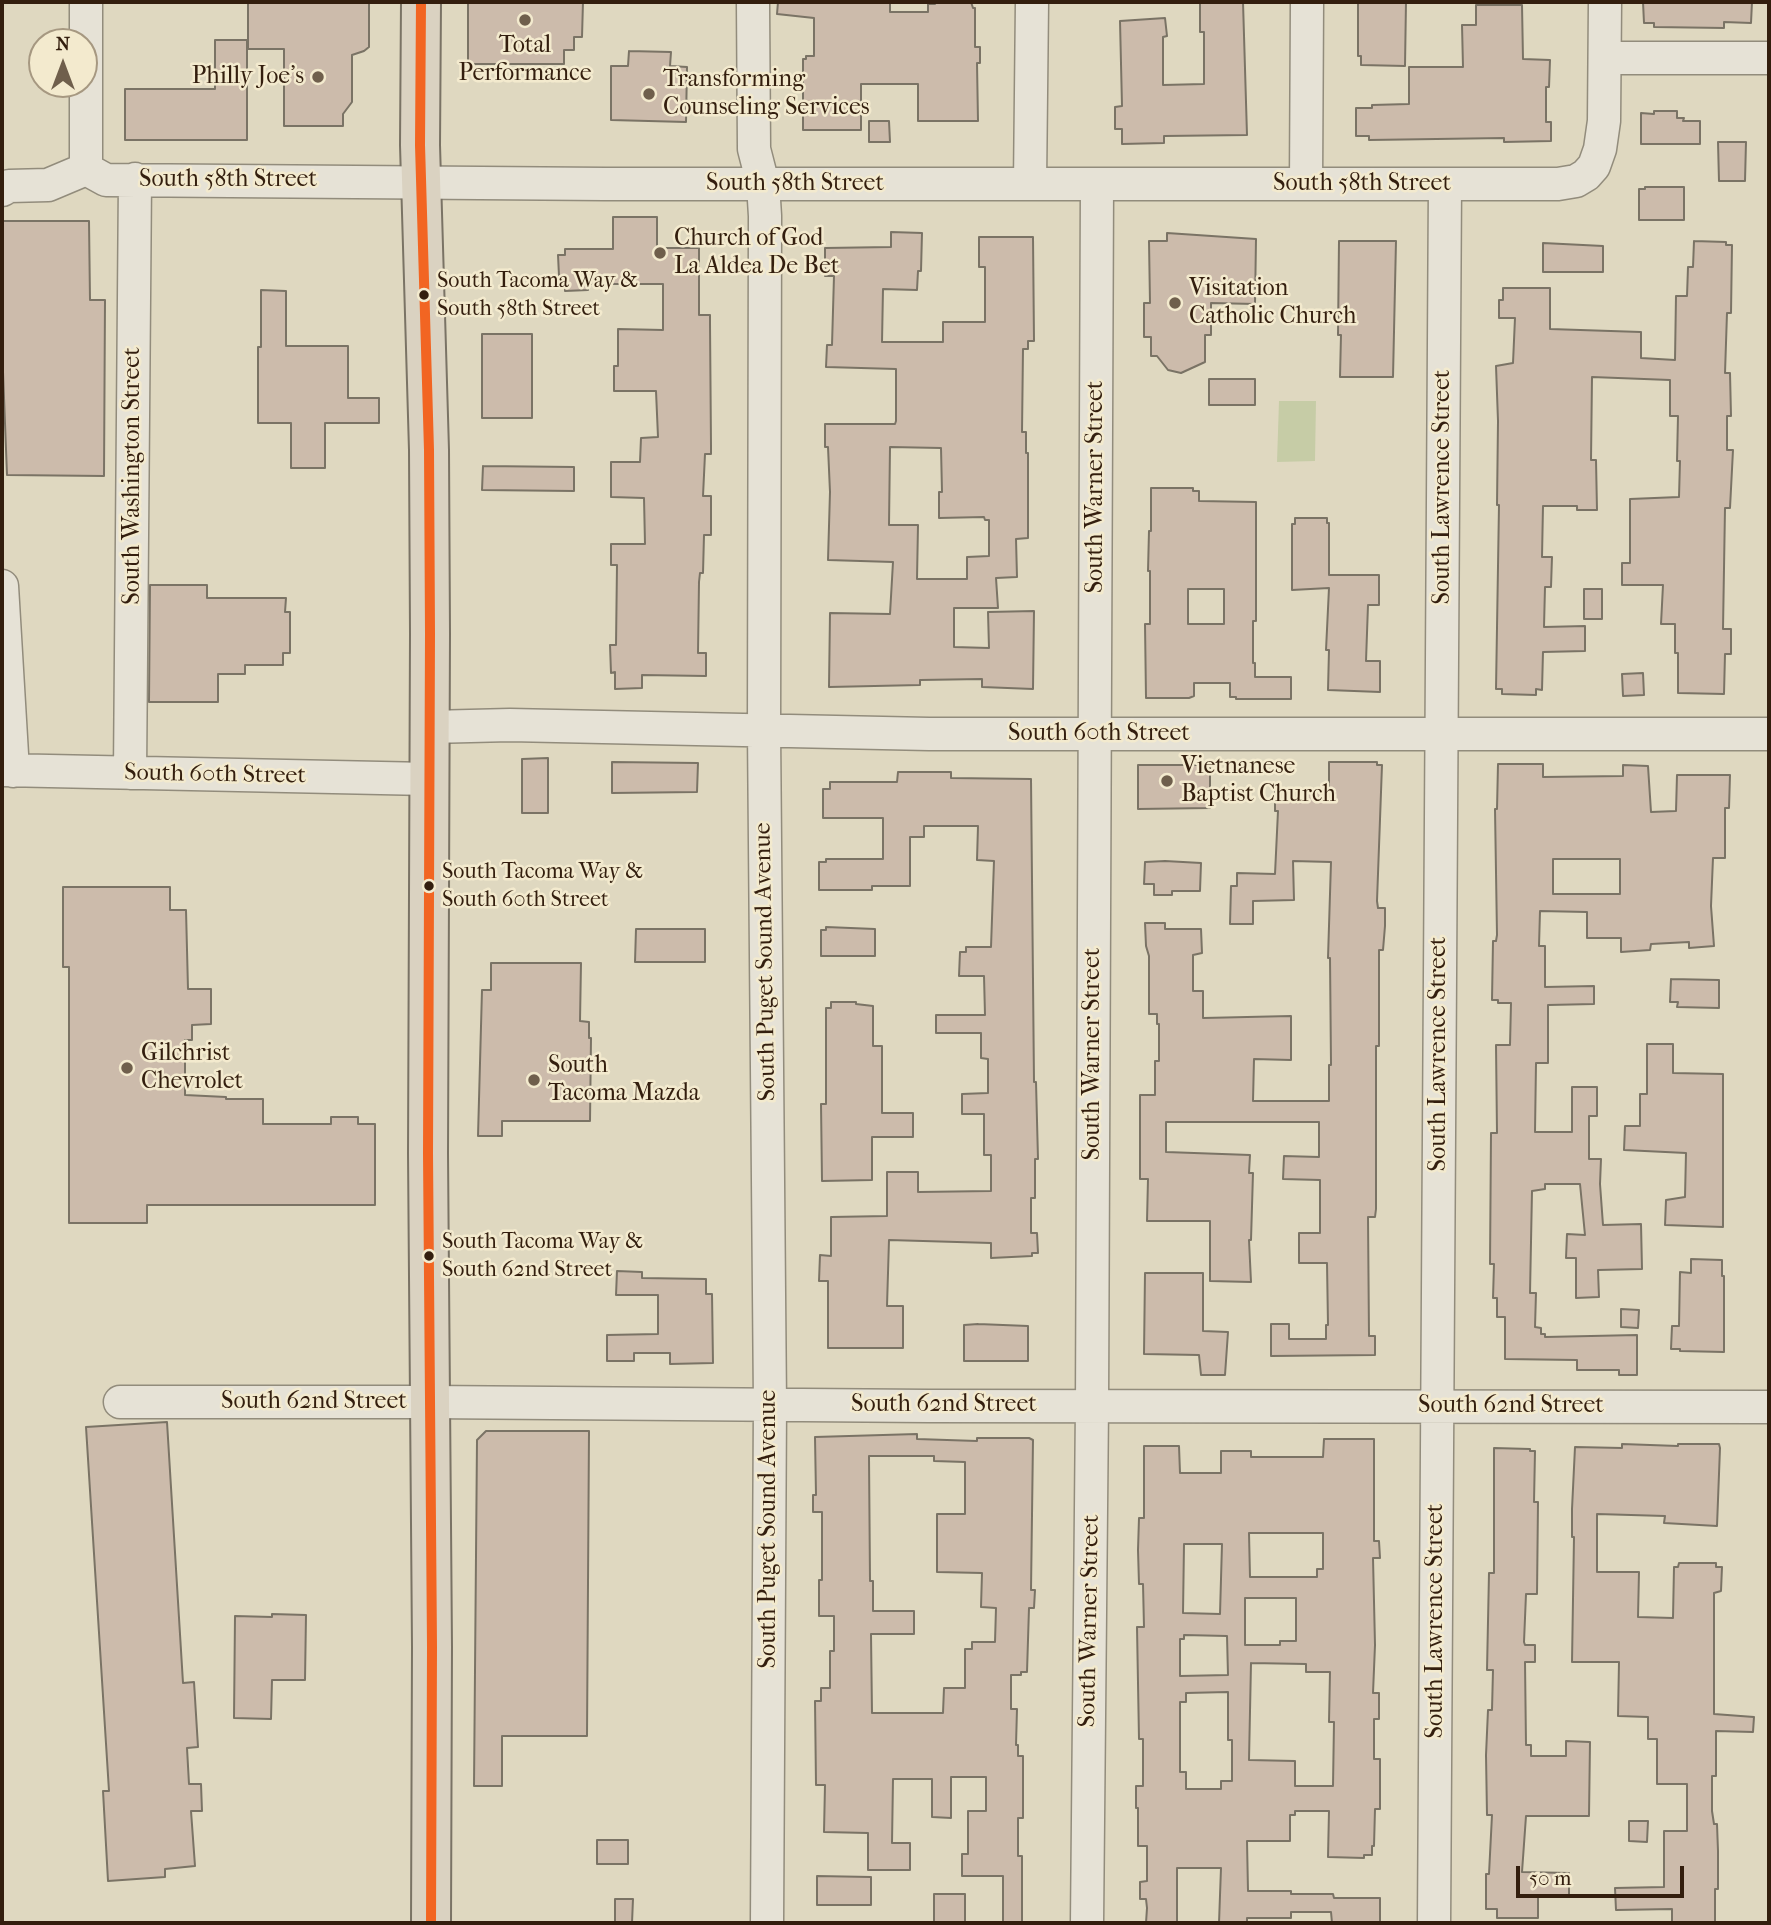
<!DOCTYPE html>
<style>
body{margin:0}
#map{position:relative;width:1771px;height:1925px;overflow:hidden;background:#dfd8c0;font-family:"IM FELL French Canon",serif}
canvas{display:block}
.frame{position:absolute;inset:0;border:4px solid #331e0e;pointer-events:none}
.north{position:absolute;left:28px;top:28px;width:70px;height:70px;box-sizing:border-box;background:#f3eace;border:2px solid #a69881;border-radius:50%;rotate:0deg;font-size:19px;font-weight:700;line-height:28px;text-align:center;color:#331e0e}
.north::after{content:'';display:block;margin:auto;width:24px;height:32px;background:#6f5f4c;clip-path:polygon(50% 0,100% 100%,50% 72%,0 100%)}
.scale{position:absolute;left:1516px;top:1866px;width:168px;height:32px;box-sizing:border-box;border:4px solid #331e0e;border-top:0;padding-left:9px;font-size:21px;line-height:24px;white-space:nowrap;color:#331e0e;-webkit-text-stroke:5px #f3eace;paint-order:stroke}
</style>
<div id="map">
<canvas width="1771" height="1925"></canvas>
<div class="frame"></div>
<div class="north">N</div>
<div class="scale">50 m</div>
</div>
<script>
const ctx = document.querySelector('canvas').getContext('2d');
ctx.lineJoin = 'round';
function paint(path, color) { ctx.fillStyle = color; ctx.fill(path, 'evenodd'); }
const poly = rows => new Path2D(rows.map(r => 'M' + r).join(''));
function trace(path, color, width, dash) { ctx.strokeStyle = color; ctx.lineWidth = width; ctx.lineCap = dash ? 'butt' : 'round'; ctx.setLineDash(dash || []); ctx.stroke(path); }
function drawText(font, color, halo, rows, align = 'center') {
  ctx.font = font + ' "IM FELL French Canon",serif'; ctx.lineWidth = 5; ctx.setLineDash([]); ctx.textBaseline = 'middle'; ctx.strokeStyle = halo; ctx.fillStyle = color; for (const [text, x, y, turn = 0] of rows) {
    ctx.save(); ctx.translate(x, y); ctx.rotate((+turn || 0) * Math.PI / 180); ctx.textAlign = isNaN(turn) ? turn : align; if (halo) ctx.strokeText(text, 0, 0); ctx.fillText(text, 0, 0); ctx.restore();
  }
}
paint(poly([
 [1279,401,1316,401,1315,461,1277,462]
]), '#c6cca6');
const building = poly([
 [248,2,369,2,369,47,364,51,352,55,352,102,343,114,343,126,284,126,284,49,248,49,248,2],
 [468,2,583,2,582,37,574,37,574,50,564,50,564,64,468,64,468,2],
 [778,2,890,2,890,12,928,12,928,4,935,4,935,2,971,2,973,8,975,8,975,47,980,47,980,63,977,63,978,121,918,121,918,84,861,84,861,130,803,130,803,59,806,59,806,56,814,56,814,18,777,14,778,2],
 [1200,2,1243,2,1247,135,1164,136,1164,143,1122,144,1122,129,1115,129,1115,107,1122,106,1120,21,1165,18,1167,36,1163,37,1163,85,1204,84,1204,32,1200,32,1200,2],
 [1358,2,1406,2,1405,66,1361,65,1361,56,1358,56,1358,2],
 [1643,2,1752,2,1751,23,1724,22,1724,28,1654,27,1654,23,1644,23,1643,2],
 [1476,5,1522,5,1523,59,1550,60,1549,87,1546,87,1546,122,1551,122,1551,141,1504,142,1504,138,1369,140,1369,136,1356,136,1356,108,1372,108,1372,105,1409,104,1409,67,1463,67,1462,25,1476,25,1476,5],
 [215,40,247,40,247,140,125,140,125,89,215,89,215,40],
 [629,51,671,52,670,66,687,67,686,122,611,120,611,66,628,66,629,51],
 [1654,111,1677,111,1677,118,1684,118,1683,121,1700,121,1700,144,1641,144,1641,113,1654,114,1654,111],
 [869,121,889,121,890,142,869,142,869,121],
 [1718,142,1746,142,1745,181,1719,181,1718,142],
 [1645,187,1684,187,1684,220,1639,220,1639,189,1645,189,1645,187],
 [613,217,657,217,657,248,699,248,699,315,710,315,710,324,711,445,711,454,705,454,703,496,711,496,711,535,704,535,703,573,700,573,699,582,698,653,706,653,706,676,642,675,642,688,615,689,615,672,611,673,610,645,616,645,617,565,611,565,611,544,645,544,644,498,611,497,611,462,640,462,641,438,658,437,656,391,614,391,614,366,618,366,618,329,663,330,663,284,588,284,588,290,565,291,565,276,559,276,558,255,565,255,565,249,613,249,613,217],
 [2,221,89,221,90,300,105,300,104,476,7,475,2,346,2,221],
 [891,232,922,233,921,271,918,271,917,290,883,289,882,342,943,342,943,322,985,322,985,267,979,267,979,237,1033,237,1034,341,1028,341,1028,349,1023,349,1022,432,1026,432,1026,453,1028,453,1028,538,1016,539,1017,577,996,578,998,608,954,608,954,647,989,648,988,612,1034,611,1033,689,982,687,982,679,920,680,920,685,829,687,830,613,890,614,893,562,828,560,830,492,828,447,825,447,825,424,895,424,896,421,896,369,826,367,827,345,832,345,834,276,825,276,825,248,891,247,891,232],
 [890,447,941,448,942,492,939,492,939,518,984,517,985,520,989,520,989,556,967,557,967,579,917,579,918,525,889,525,890,447],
 [1167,233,1256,239,1255,304,1211,303,1211,335,1205,335,1205,362,1181,373,1168,370,1157,356,1151,356,1151,337,1144,337,1144,303,1150,303,1149,241,1167,241,1167,233],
 [1339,241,1396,241,1393,377,1340,377,1341,335,1338,335,1339,241],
 [1694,241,1726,242,1726,245,1732,245,1731,313,1727,313,1725,373,1730,373,1731,416,1727,416,1727,450,1733,450,1730,508,1725,508,1723,629,1731,629,1731,654,1725,654,1724,694,1678,693,1678,653,1675,653,1675,624,1661,624,1663,585,1622,585,1622,563,1630,563,1630,499,1679,497,1680,461,1677,461,1678,416,1670,416,1670,380,1592,377,1591,460,1596,460,1597,510,1577,510,1577,506,1543,506,1542,557,1552,557,1551,587,1545,587,1544,627,1585,626,1585,651,1543,652,1542,690,1536,689,1536,695,1502,694,1502,689,1496,689,1499,505,1497,505,1498,421,1496,366,1513,363,1515,318,1499,318,1499,300,1503,300,1503,288,1550,288,1550,329,1641,332,1641,358,1675,360,1676,296,1687,296,1688,267,1693,267,1694,241],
 [1543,243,1603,246,1603,272,1543,272,1543,243],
 [261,290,286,291,286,346,348,346,348,398,379,398,379,423,325,423,325,468,291,468,291,423,258,423,258,347,261,347,261,290],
 [482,334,532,334,532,418,482,418,482,334],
 [1209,379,1255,379,1255,405,1209,405,1209,379],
 [483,466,574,467,574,491,482,490,483,466],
 [1151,488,1193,488,1193,491,1199,491,1199,501,1256,502,1256,621,1253,621,1253,663,1255,663,1255,677,1291,677,1291,699,1236,699,1236,697,1230,697,1230,683,1194,683,1194,696,1189,698,1146,698,1145,624,1150,624,1150,571,1148,571,1149,531,1151,531,1151,488],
 [1188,589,1224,589,1224,624,1188,624,1188,589],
 [1295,518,1327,518,1327,523,1329,523,1329,575,1379,575,1379,605,1368,605,1366,661,1380,661,1380,692,1328,690,1329,650,1326,650,1329,588,1292,590,1292,524,1295,524,1295,518],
 [150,585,207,585,207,598,286,598,285,612,290,612,290,653,283,653,283,665,245,665,245,674,218,674,218,702,149,702,150,585],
 [1584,589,1602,589,1602,619,1584,619,1584,589],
 [1643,673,1644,695,1623,696,1622,674,1643,673],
 [548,758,548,813,522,813,522,759,548,758],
 [612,762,698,763,697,792,612,793,612,762],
 [1329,762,1377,762,1377,765,1382,765,1377,901,1378,908,1385,908,1385,926,1383,950,1379,950,1379,1046,1376,1046,1376,1209,1375,1217,1368,1217,1369,1336,1375,1336,1375,1355,1271,1356,1271,1324,1289,1324,1289,1339,1326,1339,1326,1325,1328,1325,1327,1263,1299,1263,1299,1233,1320,1233,1320,1180,1283,1179,1284,1156,1319,1157,1319,1122,1166,1122,1166,1152,1250,1155,1249,1173,1253,1173,1251,1240,1249,1240,1251,1282,1210,1281,1210,1221,1147,1221,1148,1179,1140,1179,1140,1095,1155,1095,1155,1061,1159,1061,1159,1024,1157,1024,1157,1014,1149,1014,1149,956,1146,946,1145,923,1165,923,1165,929,1201,929,1202,953,1193,955,1193,991,1203,991,1203,1018,1291,1016,1291,1060,1254,1059,1253,1101,1329,1101,1329,1065,1331,1065,1330,958,1328,958,1331,862,1293,861,1294,900,1253,901,1253,924,1230,924,1231,886,1237,886,1237,873,1275,874,1278,811,1275,811,1275,789,1329,790,1329,762],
 [1498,764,1543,764,1543,777,1623,776,1623,765,1648,766,1651,812,1676,811,1677,775,1730,775,1729,808,1725,808,1725,858,1713,858,1711,906,1714,946,1689,948,1689,942,1651,944,1650,950,1621,952,1621,938,1587,938,1587,912,1540,911,1539,946,1545,946,1545,987,1594,986,1594,1004,1548,1005,1548,1063,1536,1063,1535,1132,1572,1132,1572,1087,1597,1087,1597,1116,1589,1116,1589,1159,1601,1159,1600,1184,1603,1225,1641,1224,1642,1269,1598,1270,1599,1297,1576,1298,1576,1258,1566,1258,1567,1234,1585,1235,1580,1184,1545,1184,1545,1189,1532,1191,1530,1293,1536,1293,1535,1327,1541,1328,1541,1334,1545,1334,1545,1337,1637,1335,1637,1375,1619,1375,1619,1370,1577,1370,1577,1360,1505,1359,1505,1317,1497,1317,1497,1298,1493,1298,1494,1264,1490,1264,1491,1133,1497,1133,1496,1045,1510,1045,1511,1003,1498,1003,1498,1000,1492,1000,1493,941,1496,941,1497,935,1495,809,1497,809,1498,764],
 [1553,859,1620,859,1620,894,1553,894,1553,859],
 [1138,765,1210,765,1210,808,1138,809,1138,765],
 [898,772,951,772,951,778,1031,779,1034,1082,1036,1082,1038,1159,1035,1159,1035,1198,1031,1198,1031,1233,1037,1233,1038,1253,1032,1253,1032,1256,991,1258,991,1243,889,1240,887,1306,903,1306,903,1348,828,1348,828,1281,819,1281,820,1255,831,1256,831,1217,887,1216,887,1172,918,1172,918,1192,991,1191,991,1155,984,1155,984,1114,962,1114,962,1094,988,1093,988,1059,981,1058,981,1033,936,1033,936,1015,985,1015,984,976,959,976,960,952,966,952,966,947,991,947,994,861,977,860,978,826,924,826,924,837,910,837,910,886,872,886,872,890,819,890,819,862,826,862,826,859,883,859,883,818,823,818,823,789,830,789,830,782,897,782,898,772],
 [1165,861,1201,863,1200,891,1172,891,1172,895,1154,895,1154,884,1144,884,1145,862,1165,861],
 [63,887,170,887,170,910,186,910,188,989,211,989,211,1024,192,1025,192,1040,185,1040,185,1095,226,1097,226,1099,263,1099,263,1124,331,1124,331,1117,358,1117,358,1124,375,1124,375,1205,147,1205,147,1223,69,1223,69,967,63,967,63,887],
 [826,927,875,929,875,956,821,956,821,930,826,930,826,927],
 [636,929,705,929,705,962,635,962,636,929],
 [491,963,581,963,580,1021,589,1022,589,1038,591,1038,590,1121,502,1121,502,1136,478,1136,482,990,491,990,491,963],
 [1671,979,1719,980,1719,1008,1677,1007,1678,1002,1670,1002,1671,979],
 [831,1002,856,1002,856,1004,873,1006,873,1046,882,1046,882,1113,913,1113,913,1137,872,1137,872,1180,822,1181,821,1104,826,1104,826,1008,831,1008,831,1002],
 [1647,1044,1673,1044,1673,1073,1723,1074,1723,1227,1665,1225,1666,1200,1685,1197,1686,1153,1624,1150,1625,1126,1640,1126,1640,1094,1647,1094,1647,1044],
 [1691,1259,1722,1260,1722,1276,1724,1276,1724,1352,1680,1351,1680,1349,1671,1349,1672,1326,1679,1326,1680,1272,1691,1273,1691,1259],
 [617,1271,642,1272,642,1278,706,1279,706,1294,712,1294,713,1363,670,1364,670,1353,634,1353,634,1361,607,1361,607,1335,658,1334,658,1295,616,1295,617,1271],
 [1145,1273,1203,1273,1203,1331,1228,1332,1225,1375,1201,1375,1199,1355,1144,1354,1145,1273],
 [1621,1309,1639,1310,1638,1328,1621,1327,1621,1309],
 [978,1324,1028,1326,1028,1361,964,1361,964,1325,978,1324],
 [167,1422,183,1683,194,1682,198,1747,187,1748,189,1784,201,1784,202,1811,191,1811,195,1866,165,1869,165,1877,108,1881,103,1791,109,1791,86,1427,167,1422],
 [486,1431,589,1431,587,1736,502,1736,502,1786,474,1786,477,1440,486,1431],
 [917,1434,917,1439,977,1441,977,1438,1029,1438,1033,1440,1031,1590,1035,1590,1034,1608,1029,1608,1027,1672,1021,1672,1021,1675,1011,1675,1011,1709,1017,1709,1016,1745,1018,1745,1018,1756,1023,1756,1023,1818,1018,1818,1018,1856,1022,1856,1022,1923,1003,1923,1003,1876,962,1876,962,1854,968,1854,968,1811,986,1811,986,1777,951,1777,951,1818,932,1817,932,1779,893,1779,892,1843,910,1843,910,1870,868,1870,868,1833,824,1832,825,1785,816,1785,815,1701,821,1701,821,1688,830,1688,830,1651,834,1651,834,1616,819,1616,819,1580,822,1580,822,1512,813,1512,813,1495,816,1495,815,1437,917,1434],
 [869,1456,934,1456,934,1461,965,1462,965,1514,937,1514,937,1572,982,1573,981,1607,996,1608,995,1642,972,1642,972,1649,965,1649,965,1688,944,1688,943,1713,872,1713,871,1634,914,1634,914,1611,873,1611,873,1581,870,1581,869,1456],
 [1324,1439,1374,1439,1374,1541,1379,1541,1380,1558,1373,1558,1375,1645,1373,1693,1379,1693,1379,1719,1374,1719,1374,1759,1380,1759,1380,1809,1375,1809,1374,1846,1372,1846,1372,1855,1364,1855,1364,1858,1328,1857,1329,1811,1295,1811,1295,1815,1290,1815,1290,1841,1247,1841,1248,1891,1291,1891,1291,1894,1333,1894,1334,1898,1380,1898,1380,1923,1332,1923,1331,1912,1291,1912,1291,1918,1247,1918,1247,1923,1219,1923,1221,1868,1177,1868,1177,1923,1146,1923,1147,1908,1146,1899,1140,1899,1140,1882,1147,1881,1147,1846,1138,1846,1138,1808,1136,1808,1136,1786,1143,1786,1143,1739,1139,1739,1137,1627,1144,1627,1143,1584,1139,1584,1138,1550,1139,1518,1144,1518,1144,1446,1179,1446,1180,1473,1221,1473,1221,1451,1251,1451,1251,1457,1323,1457,1324,1439],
 [1249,1533,1323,1533,1323,1569,1317,1569,1317,1577,1250,1577,1249,1533],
 [1184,1544,1222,1544,1220,1614,1183,1613,1184,1544],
 [1245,1598,1296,1598,1296,1641,1280,1641,1280,1645,1245,1645,1245,1598],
 [1184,1635,1227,1636,1228,1675,1180,1676,1180,1639,1184,1639,1184,1635],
 [1251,1663,1306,1664,1306,1672,1330,1672,1329,1722,1334,1722,1333,1786,1295,1786,1295,1761,1249,1760,1251,1663],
 [1228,1692,1228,1740,1232,1740,1232,1781,1221,1781,1221,1789,1186,1789,1186,1772,1180,1772,1180,1702,1186,1702,1186,1693,1228,1692],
 [1622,1444,1678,1446,1678,1444,1719,1444,1720,1448,1717,1526,1664,1523,1665,1516,1597,1514,1597,1572,1639,1572,1638,1617,1673,1618,1674,1567,1678,1567,1679,1563,1716,1563,1716,1567,1722,1567,1721,1591,1714,1593,1714,1714,1754,1717,1753,1732,1716,1731,1716,1776,1712,1776,1712,1811,1714,1824,1717,1824,1718,1851,1718,1889,1715,1889,1715,1923,1672,1923,1672,1909,1616,1910,1615,1888,1664,1887,1664,1831,1687,1831,1687,1784,1657,1784,1657,1739,1648,1739,1648,1717,1618,1716,1619,1662,1572,1662,1574,1537,1572,1537,1572,1509,1575,1447,1622,1448,1622,1444],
 [1494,1448,1530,1449,1530,1451,1535,1451,1534,1502,1538,1502,1537,1594,1526,1594,1524,1642,1525,1645,1535,1645,1535,1662,1525,1662,1526,1745,1531,1745,1531,1756,1566,1756,1566,1741,1590,1742,1589,1816,1526,1816,1522,1872,1569,1873,1569,1895,1538,1895,1538,1918,1497,1918,1497,1909,1486,1909,1486,1874,1489,1874,1492,1815,1487,1815,1486,1755,1488,1710,1492,1710,1493,1670,1487,1670,1489,1573,1494,1573,1494,1448],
 [272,1614,306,1615,305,1680,272,1680,271,1719,234,1718,235,1616,272,1617,272,1614],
 [1629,1821,1648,1821,1647,1842,1629,1841,1629,1821],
 [597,1840,628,1840,628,1864,597,1864,597,1840],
 [817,1876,871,1877,871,1905,817,1905,817,1876],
 [934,1894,965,1894,965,1923,934,1923,934,1894],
 [615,1899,633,1899,632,1923,615,1923,615,1899]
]);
paint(building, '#ccbbab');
trace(building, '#7a7365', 2);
const minor = poly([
 [753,2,754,149,763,184,765,216,764,731,770,1404,767,1923],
 [1605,58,1769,58],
 [86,169,106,180,605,184,1558,184,1576,181,1586,175,1594,166,1600,149,1604,121,1605,2],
 [86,169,86,2],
 [1030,184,1032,2],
 [1306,184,1307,2],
 [2,190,9,186,48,185,86,169],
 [2,586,13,771],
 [430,727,510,725,929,734,1769,734],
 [2,770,428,779],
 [130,773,135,179],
 [120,1402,428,1402,928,1406,1769,1407],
 [1087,1923,1092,1405,1097,184],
 [1434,1923,1445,184]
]);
const major = poly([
 [421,2,420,145,429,450,430,634,428,1153,432,1647,431,1923]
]);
trace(minor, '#928c7c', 35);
trace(major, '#7a7365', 42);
trace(minor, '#e6e2d6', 32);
trace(major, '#dad2c1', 38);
trace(poly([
 [421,2,420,145,429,450,430,634,428,1153,432,1647,431,1923]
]), '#f26522', 10);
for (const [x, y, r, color] of [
 [525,20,7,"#6f5f4c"],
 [318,77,7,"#6f5f4c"],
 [649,94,7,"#6f5f4c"],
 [660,253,7,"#6f5f4c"],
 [424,295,6,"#331e0e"],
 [1175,303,7,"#6f5f4c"],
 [1167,781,7,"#6f5f4c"],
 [429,886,6,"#331e0e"],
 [127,1068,7,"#6f5f4c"],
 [534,1080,7,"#6f5f4c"],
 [429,1256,6,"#331e0e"]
]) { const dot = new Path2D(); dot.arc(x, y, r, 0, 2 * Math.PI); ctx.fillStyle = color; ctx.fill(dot); trace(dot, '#f3eace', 2.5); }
drawText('22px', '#331e0e', '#f3eace', [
 ["South Tacoma Way &",437,282],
 ["South 58th Street",437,310],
 ["South Tacoma Way &",442,873],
 ["South 60th Street",442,901],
 ["South Tacoma Way &",442,1243],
 ["South 62nd Street",442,1271]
], 'left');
drawText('24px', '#331e0e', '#f3eace', [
 ["Total",525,46,"center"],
 ["Performance",525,74,"center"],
 ["Philly Joe's",304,77,"right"],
 ["Transforming",663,80],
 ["Counseling Services",663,108],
 ["Church of God",674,239],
 ["La Aldea De Bet",674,267],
 ["Visitation",1189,289],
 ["Catholic Church",1189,317],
 ["Vietnanese",1181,767],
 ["Baptist Church",1181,795],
 ["Gilchrist",141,1054],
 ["Chevrolet",141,1082],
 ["South",548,1066],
 ["Tacoma Mazda",548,1094]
], 'left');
drawText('24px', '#331e0e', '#f3eace', [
 ["South 58th Street",228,180],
 ["South 58th Street",795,184],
 ["South 58th Street",1362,184],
 ["South Washington Street",133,476,-90],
 ["South Warner Street",1096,487,-90],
 ["South Lawrence Street",1443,487,-90],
 ["South 60th Street",1099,734],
 ["South 60th Street",215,775,1],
 ["South Puget Sound Avenue",766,962,-91],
 ["South Warner Street",1093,1054,-90],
 ["South Lawrence Street",1439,1054,-90],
 ["South 62nd Street",314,1402],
 ["South 62nd Street",944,1405],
 ["South 62nd Street",1511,1406],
 ["South Puget Sound Avenue",769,1529,-90],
 ["South Warner Street",1090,1621,-89],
 ["South Lawrence Street",1436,1621,-90]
]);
</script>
